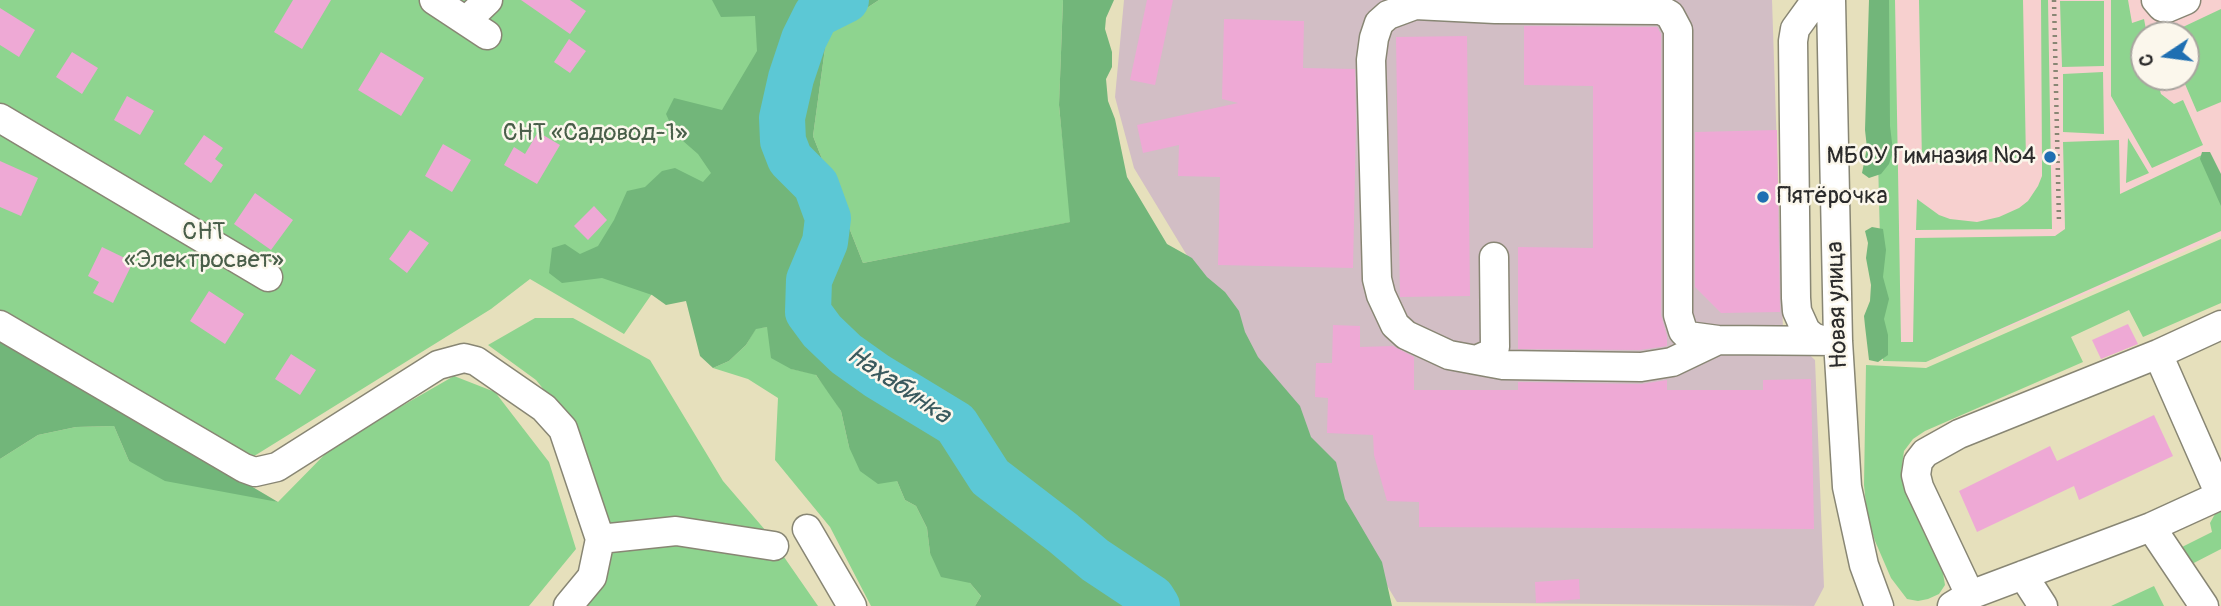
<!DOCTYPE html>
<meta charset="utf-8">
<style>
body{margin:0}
#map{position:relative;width:2221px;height:606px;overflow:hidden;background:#e6e0bc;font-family:Pangolin,sans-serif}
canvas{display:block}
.north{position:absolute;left:2130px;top:21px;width:70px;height:70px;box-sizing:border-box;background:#fbf7ec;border:2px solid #a8a59f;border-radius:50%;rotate:257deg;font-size:19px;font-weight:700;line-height:28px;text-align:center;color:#2b2b2b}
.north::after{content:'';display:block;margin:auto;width:24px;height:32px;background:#1f6fb2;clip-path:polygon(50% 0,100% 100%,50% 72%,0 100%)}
</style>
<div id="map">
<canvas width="2221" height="606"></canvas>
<div class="north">С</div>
</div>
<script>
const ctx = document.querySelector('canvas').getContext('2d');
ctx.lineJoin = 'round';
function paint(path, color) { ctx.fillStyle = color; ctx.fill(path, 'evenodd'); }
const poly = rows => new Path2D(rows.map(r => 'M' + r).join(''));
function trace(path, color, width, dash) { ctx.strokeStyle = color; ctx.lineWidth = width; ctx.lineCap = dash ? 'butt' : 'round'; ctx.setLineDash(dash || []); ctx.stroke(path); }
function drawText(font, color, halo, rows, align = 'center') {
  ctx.font = font + ' Pangolin,sans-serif'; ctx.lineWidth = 5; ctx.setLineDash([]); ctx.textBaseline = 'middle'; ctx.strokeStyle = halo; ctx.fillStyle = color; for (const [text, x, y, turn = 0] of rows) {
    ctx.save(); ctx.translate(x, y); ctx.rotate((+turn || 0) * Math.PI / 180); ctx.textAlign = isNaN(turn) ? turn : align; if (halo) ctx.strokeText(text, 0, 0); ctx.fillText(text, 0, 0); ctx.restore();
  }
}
paint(poly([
 [1874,0,2221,0,2221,236,1926,362,1883,361],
 [2144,35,2186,35,2186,77,2144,77]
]), '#f7d0cf');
paint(poly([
 [1124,0,1772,0,1783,330,1815,360,1824,587,1814,606,1397,602,1134,168,1115,97]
]), '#d2bec5');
paint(poly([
 [0,0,802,0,747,157,624,334,530,279,491,309,251,458,0,314],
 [879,0,1063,0,1059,106,1071,222,863,263,813,136,827,34],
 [1874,0,1895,0,1901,342,1913,342,1915,238,2055,236,2065,229,2063,142,2119,140,2120,194,2204,154,2221,193,2221,231,1926,362,1883,361],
 [1919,0,2023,0,2026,161,1922,163],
 [2041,0,2048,0,2052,229,1916,230,1917,199,1939,215,1950,219,1977,222,1999,217,2019,208,2028,201,2038,186,2042,176,2042,166],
 [2111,0,2128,0,2132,23,2144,19,2147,35,2144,35,2144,77,2156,77,2161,94,2174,104,2183,100,2203,145,2152,168,2111,96],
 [2060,1,2104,1,2104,66,2062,67],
 [2221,9,2221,102,2197,112,2182,77,2186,77,2186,35,2166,35],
 [2103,72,2104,134,2063,132,2063,74],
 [2128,138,2149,173,2126,183],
 [2221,239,2221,303,2143,337,2129,310,2071,337,2083,362,1925,431,1913,439,1904,451,1901,473,1905,488,1942,567,1945,585,1939,594,1928,599,1918,601,1907,599,1891,578,1875,541,1867,515,1864,485,1866,365,1926,368],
 [535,318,573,318,650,360,723,481,766,531,818,606,585,606,603,584,612,555,569,421,536,380,488,345],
 [767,327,792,369,815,374,832,396,841,411,849,447,897,481,905,500,916,506,927,528,930,553,970,583,981,596,975,606,871,606,830,527,775,460,778,398,748,379,713,368,729,361,746,345,756,328],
 [454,376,495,392,549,462,576,549,529,606,0,606,0,459,38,435,76,427,114,426,129,461,278,502,334,445],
 [2221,511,2221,549,2188,566,2176,550,2212,532,2210,523,2215,514],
 [2154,586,2164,606,2111,606]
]), '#8ed48f');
paint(poly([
 [712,0,879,0,827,34,813,136,863,263,1070,222,1059,105,1063,0,1114,0,1106,18,1105,29,1112,52,1112,67,1106,79,1108,101,1115,119,1127,177,1167,244,1192,258,1207,277,1225,292,1239,311,1245,332,1258,357,1300,406,1311,437,1336,462,1345,499,1382,562,1392,606,975,606,981,596,970,583,941,577,930,553,927,528,916,506,905,500,897,481,878,484,860,471,849,447,841,411,816,375,791,369,771,358,767,327,756,329,746,345,729,361,713,368,700,356,686,301,666,305,652,295,602,278,562,283,549,273,552,248,565,244,580,254,598,246,614,220,627,191,645,187,662,171,675,168,703,182,711,173,698,154,675,134,666,114,674,98,722,110,757,51,755,16,721,17],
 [1869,0,1889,0,1890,126,1893,151,1889,164,1881,174,1869,178,1862,173,1867,148,1865,130],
 [2202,152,2210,152,2221,174,2221,206,2200,159],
 [1872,227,1883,229,1886,250,1883,277,1889,299,1884,319,1888,335,1888,355,1878,362,1869,360,1865,326,1864,316,1870,301,1871,285,1866,258,1868,243,1865,231],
 [0,338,278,502,165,481,129,461,114,426,76,427,38,435,0,459]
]), '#72b67a');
trace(poly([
 [846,0,816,15,804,39,791,78,782,118,783,141,790,159,816,185,828,218,825,242,809,280,808,312,822,331,846,354,877,376,956,424,990,477,1063,533,1095,560,1152,598,1157,606]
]), '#5cc8d5', 46);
paint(poly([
 [293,0,331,0,302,49,274,32],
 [521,0,570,0,586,11,570,34],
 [1147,0,1173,0,1155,85,1130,80],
 [0,8,35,30,19,57,0,45],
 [1224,19,1304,21,1303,68,1355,69,1356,124,1353,268,1218,265,1220,177,1178,176,1179,145,1143,153,1137,125,1238,103,1222,99],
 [1524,26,1657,27,1661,34,1661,315,1667,336,1667,346,1640,350,1518,349,1518,247,1593,248,1593,86,1524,85],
 [1467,36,1470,296,1400,297,1396,37],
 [569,39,586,51,570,73,554,62],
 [72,52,98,68,82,94,56,77],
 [381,52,424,78,401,116,358,90],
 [127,96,154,111,140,135,114,120],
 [1777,130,1780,312,1721,313,1695,287,1695,132],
 [538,132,560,145,537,184,504,165,514,147,525,154],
 [204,135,223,148,215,159,223,165,211,183,184,164],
 [443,144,471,160,452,192,425,176],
 [0,161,38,178,21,216,0,207],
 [255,193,293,220,271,250,234,224],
 [594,206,607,220,588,240,574,226],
 [410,230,429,243,407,273,389,259],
 [102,247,133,262,113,303,93,293,99,282,88,276],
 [209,291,244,314,225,344,190,321],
 [2128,324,2138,344,2101,359,2092,340],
 [1333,325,1360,326,1360,347,1393,346,1414,357,1414,390,1518,390,1518,382,1641,384,1667,380,1667,390,1763,390,1763,380,1811,379,1814,529,1419,527,1419,502,1387,501,1374,455,1373,435,1327,433,1328,398,1315,397,1316,363,1332,363],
 [291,354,316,370,300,395,275,379],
 [2154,415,2173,456,2079,500,2074,486,1977,532,1959,491,2050,446,2057,461],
 [1579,579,1580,599,1536,603,1535,582]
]), '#eea9d5');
const minor = poly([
 [434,0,487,35],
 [1816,0,1795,29,1793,41,1796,298,1797,311,1806,331,1813,337,1824,341],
 [1831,0,1838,341,1847,487,1864,565,1879,606],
 [2156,0,2162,7,2167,8,2186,0],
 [467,20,488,0],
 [0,118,268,277],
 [1494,257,1495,347,1492,353,1476,360,1449,355,1406,335,1395,325,1381,295,1377,279,1371,60,1374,38,1379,23,1388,15,1415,5,1495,9,1661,10,1670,15,1678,30,1678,315,1683,331,1688,336,1718,340,1838,341],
 [0,325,244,468,255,472,277,467,438,365,464,358,476,361,544,408,563,429,600,539,592,577,568,606],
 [2158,354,2220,495],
 [1476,360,1503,365,1641,367,1672,362,1718,340],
 [2151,527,2204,606],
 [807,529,852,606],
 [600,539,676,531,774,546],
 [2023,575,2043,606],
 [1970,595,1919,487,1916,475,1918,462,1925,453,1959,434,2158,354,2221,325],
 [1952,606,1970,595,2151,527,2221,495]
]);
trace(minor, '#888674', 31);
trace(poly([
 [2054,0,2059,222]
]), '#888674', 4.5, [2, 5]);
trace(minor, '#fff', 28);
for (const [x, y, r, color] of [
 [2050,157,7,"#1f6fb2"],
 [1763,197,7,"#1f6fb2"]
]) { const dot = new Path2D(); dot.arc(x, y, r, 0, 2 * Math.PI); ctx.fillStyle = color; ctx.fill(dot); trace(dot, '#fbf7ec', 2.5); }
drawText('24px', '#495e49', '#fbf7ec', [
 ["СНТ «Садовод-1»",595,134],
 ["СНТ",204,233],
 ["«Электросвет»",204,261]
]);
drawText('24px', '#2b2b2b', '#fbf7ec', [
 ["МБОУ Гимназия №4",2036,157],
 ["Пятёрочка",1777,197,"left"]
], 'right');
drawText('24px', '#2b2b2b', '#fbf7ec', [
 ["Новая улица",1838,305,-92]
]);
drawText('italic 26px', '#3a5a5e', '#fbf7ec', [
 ["Нахабинка",898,386,34]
]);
</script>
